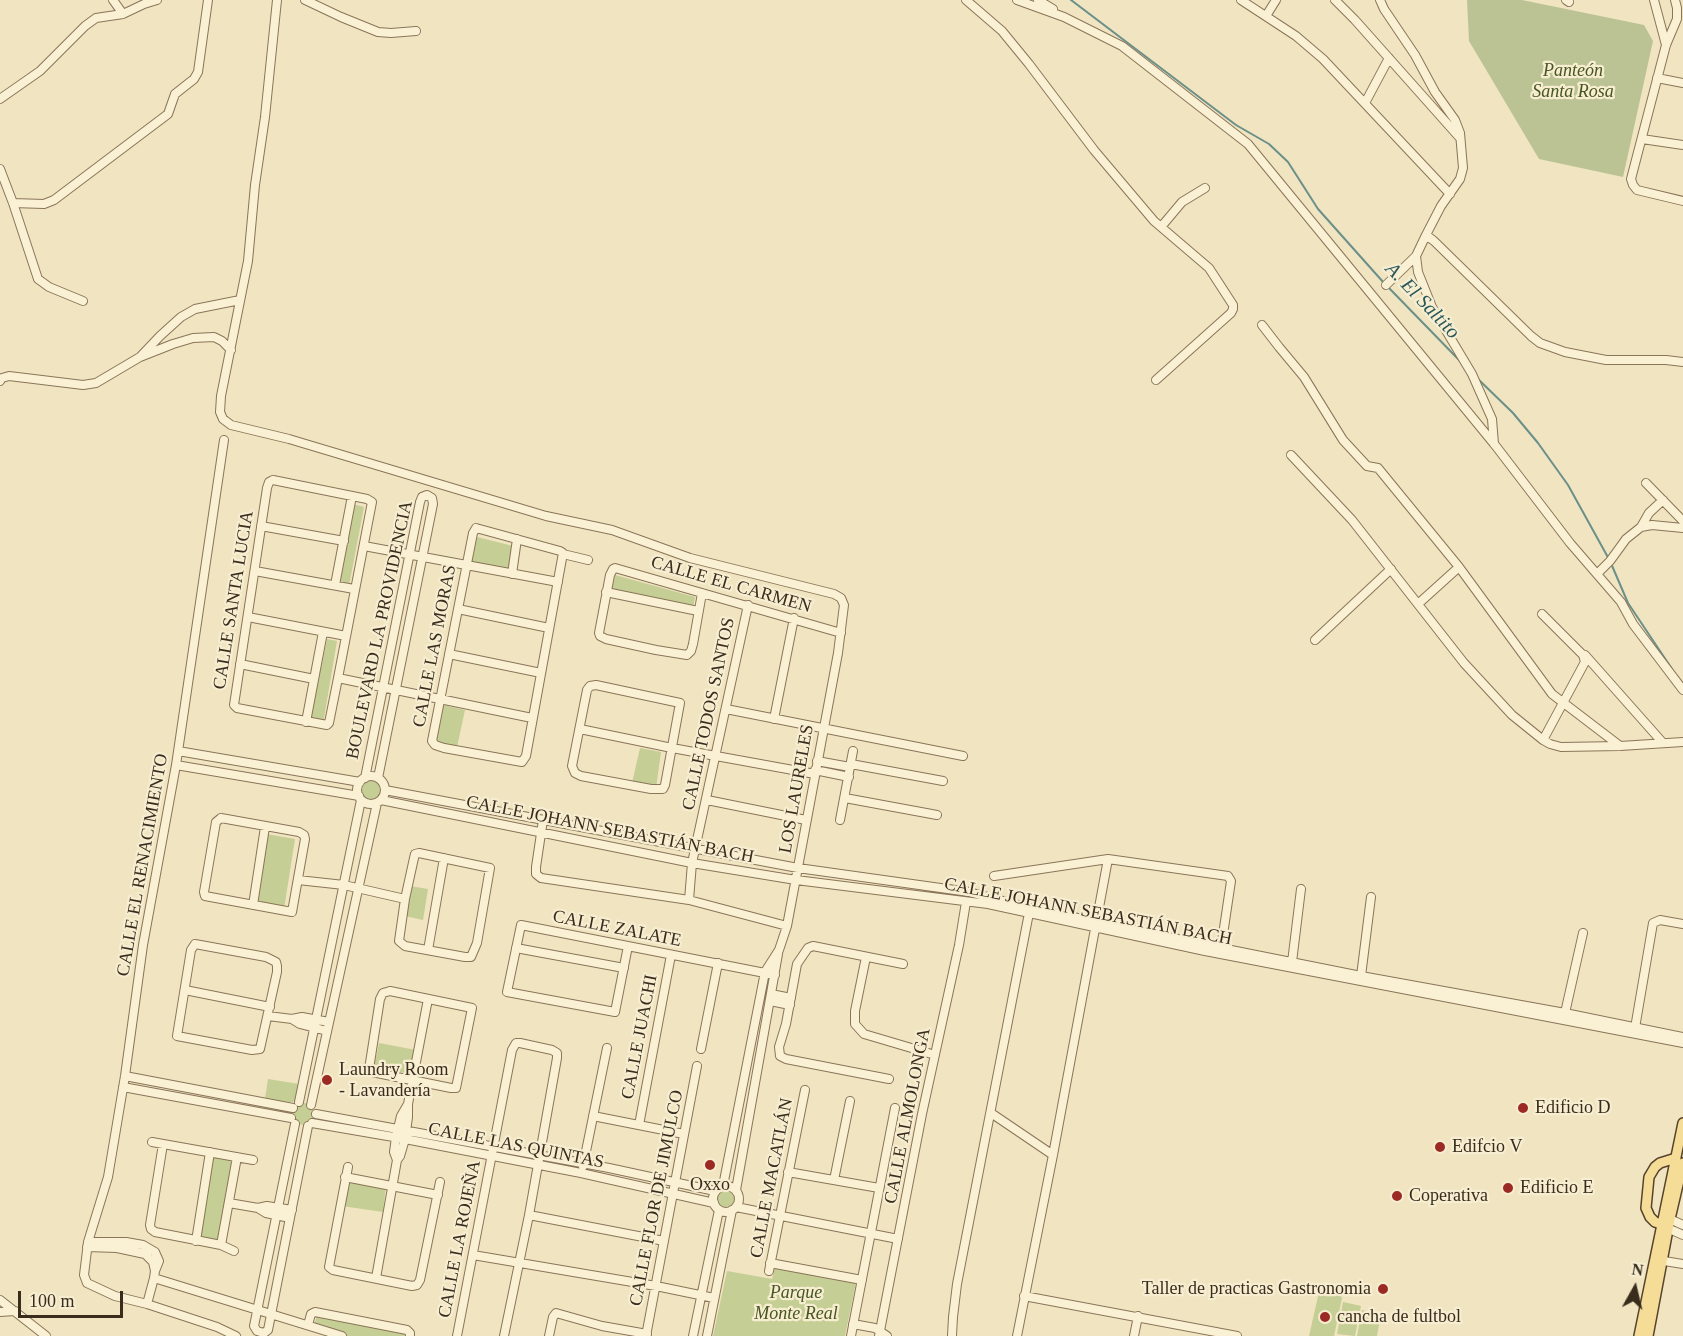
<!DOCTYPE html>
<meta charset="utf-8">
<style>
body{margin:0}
#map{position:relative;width:1683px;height:1336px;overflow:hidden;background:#f0e4c1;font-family:"Times New Roman",serif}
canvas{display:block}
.north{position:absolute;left:1605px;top:1258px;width:60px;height:60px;-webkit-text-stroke:4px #f7eed1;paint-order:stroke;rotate:8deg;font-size:16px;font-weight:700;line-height:24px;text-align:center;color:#392c1d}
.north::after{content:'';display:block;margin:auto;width:21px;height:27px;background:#392c1d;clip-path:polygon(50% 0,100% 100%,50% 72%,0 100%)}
.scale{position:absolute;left:18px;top:1291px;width:105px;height:27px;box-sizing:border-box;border:3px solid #392c1d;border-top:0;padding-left:8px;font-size:18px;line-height:21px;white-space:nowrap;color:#392c1d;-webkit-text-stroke:4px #f7eed1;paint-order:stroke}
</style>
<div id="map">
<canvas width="1683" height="1336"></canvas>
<div class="north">N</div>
<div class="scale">100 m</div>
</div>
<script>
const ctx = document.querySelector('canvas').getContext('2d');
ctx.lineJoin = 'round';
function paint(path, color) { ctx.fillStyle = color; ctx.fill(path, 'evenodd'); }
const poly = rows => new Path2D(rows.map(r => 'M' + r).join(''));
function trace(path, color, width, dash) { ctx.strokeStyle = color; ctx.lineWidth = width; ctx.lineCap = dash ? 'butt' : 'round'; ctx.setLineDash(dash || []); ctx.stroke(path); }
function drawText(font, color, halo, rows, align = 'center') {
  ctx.font = font + ' "Times New Roman",serif'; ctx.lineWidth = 4.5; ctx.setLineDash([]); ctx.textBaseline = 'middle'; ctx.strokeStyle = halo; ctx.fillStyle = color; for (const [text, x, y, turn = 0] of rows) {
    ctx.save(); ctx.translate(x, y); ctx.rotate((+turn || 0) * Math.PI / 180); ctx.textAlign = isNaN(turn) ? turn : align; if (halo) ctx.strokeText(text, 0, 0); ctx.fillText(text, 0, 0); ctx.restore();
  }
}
paint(poly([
 [353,504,364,507,349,586,337,584],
 [477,537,513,546,510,571,471,565],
 [615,575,695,597,693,608,612,589],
 [327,639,337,641,323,724,310,721],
 [443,705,465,710,457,747,435,742],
 [640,748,661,752,656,788,632,783],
 '358 790a13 13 0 1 1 26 0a13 13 0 1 1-26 0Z',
 [266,834,295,839,284,909,254,903],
 [410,886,428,889,423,920,405,916],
 [379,1043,416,1050,411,1074,374,1067],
 [268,1079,299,1084,296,1099,293,1102,288,1102,265,1099],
 '293 1114a11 11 0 1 1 22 0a11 11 0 1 1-22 0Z',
 [212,1152,241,1157,224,1249,198,1243],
 [348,1179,386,1186,383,1212,342,1206],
 '715 1198a11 11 0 1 1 22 0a11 11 0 1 1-22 0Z',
 [775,1267,856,1282,845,1336,713,1336,727,1271,772,1279],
 [1327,1288,1337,1291,1342,1298,1334,1336,1309,1336,1319,1292,1322,1289],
 [1343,1302,1361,1306,1355,1336,1337,1334],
 [1362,1310,1381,1314,1377,1336,1357,1336],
 [317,1315,409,1333,409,1336,347,1336,314,1326]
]), '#c5ce94');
paint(poly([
 [1467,0,1522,0,1644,25,1653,41,1623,177,1539,159,1469,41]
]), '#bbc394');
trace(poly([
 [1071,0,1236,125,1269,144,1288,162,1318,209,1384,283],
 [1388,287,1461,362],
 [1478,379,1513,413,1538,443,1568,485,1610,561,1628,603,1672,669]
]), '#6a9089', 2);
const minor = poly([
 [113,0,123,14],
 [277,0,265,117,255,185,248,261,221,396,220,412,223,419,231,425,289,439,546,516,612,530,690,558,834,594,841,598,844,605,838,653,787,926,779,950,765,972,723,1186],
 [305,0,341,17,378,32,391,33,416,31],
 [966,0,1002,31,1029,64,1094,150,1154,221,1209,268,1233,305,1233,309,1231,313,1156,380],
 [1017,0,1064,17,1122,46,1248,144,1495,445,1570,543,1621,602,1633,624,1683,690],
 [1038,0,1053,9],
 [1241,0,1296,36,1323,59,1450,194],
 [1335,0,1355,20,1460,138],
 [1380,0,1384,9,1415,55,1435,92,1455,120,1460,133,1463,168,1460,179,1441,206,1426,235,1434,241,1531,336,1540,343,1565,352,1606,360,1666,360,1683,362],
 [1566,0,1569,2],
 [1654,0,1666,45],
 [1675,0,1677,8,1677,19,1666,45,1631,179,1633,185,1637,190,1683,201],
 [1266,16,1276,0],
 [1657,78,1683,83],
 [0,99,40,71,85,26,96,18,123,14,144,4,157,0],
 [1365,103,1389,58],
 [1642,139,1683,145],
 [0,169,13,203,38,279,49,287,83,301],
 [13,203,44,204,54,200,168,114,175,94,194,79,198,72,208,0],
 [1161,227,1182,202,1205,188],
 [1426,235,1416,256,1418,272,1432,307,1472,374,1492,419,1494,444],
 [1386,285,1416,256],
 [1262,325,1279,347,1304,377,1343,440,1367,466,1378,468,1459,567,1552,694,1620,746],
 [141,356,160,336,181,317,195,309,240,300],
 [0,381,2,378,9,376,83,385,96,383,140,357,173,344,193,338,214,337,222,341,231,350],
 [224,440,176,765,143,945,125,1076,108,1177,88,1242,84,1275,87,1283,115,1296,147,1304,217,1327,236,1336],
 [1291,455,1352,520,1464,663,1512,715,1543,740,1550,744,1561,747,1620,746,1683,742],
 [273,480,367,499,372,502,338,678,329,723,327,725,237,708,234,705,267,488,269,482,273,480],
 [1646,483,1683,521],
 [261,526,344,541],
 [1641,527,1649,513,1663,500],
 [476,528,560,551,563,553,526,756,522,762,444,748,435,745,432,741,473,533,476,528],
 [364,546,558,582],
 [563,554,588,560],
 [255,571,354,589],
 [512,574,517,539],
 [1597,574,1610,561,1626,539,1641,527,1652,525,1683,528],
 [335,585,352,496],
 [606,592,698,611],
 [702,593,693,644,691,651,687,655,656,650,606,639,600,636,599,633,610,575,613,569,615,568,841,633],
 [1418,604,1459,567],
 [458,609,549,628],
 [1542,614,1583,655,1585,662,1543,740],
 [248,617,346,636],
 [1315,640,1391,569],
 [449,654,541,673],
 [1585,655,1663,743],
 [240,664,314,679],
 [338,678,532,718],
 [596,685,680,703,665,785,663,789,651,789,581,776,575,773,572,766,587,690,590,686,596,685],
 [726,709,963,756],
 [774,719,794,618],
 [306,722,323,632],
 [580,729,672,748,815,774],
 [178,751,360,782],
 [817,761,850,767],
 [851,764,943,781],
 [176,765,359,796],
 [815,770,849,777],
 '357 790a14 14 0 1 1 28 0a14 14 0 1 1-28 0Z',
 [365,778,420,502,422,497,427,495,432,498,433,504,378,778],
 [385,790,798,868,969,892,1030,908,1221,948,1361,976,1565,1013,1683,1037],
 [845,798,937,815],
 [381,800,692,863,796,880,988,904,1205,951,1683,1043],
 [707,800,806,820],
 [221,818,299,832,304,835,305,839,292,912,205,896,204,892,216,822,221,818],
 [543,820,536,867,536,874,541,878,689,900,787,926],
 [840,820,853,751],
 [419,853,490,868,477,943,471,957,465,957,405,946,399,941,405,899,414,858,415,854,419,853],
 [994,876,1108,859,1228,876,1231,881,1221,948],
 [298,880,344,885,405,899],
 [689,900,692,863,748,605],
 [253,905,265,827],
 [195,944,266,957,276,962,277,966,277,972,260,1049,252,1050,177,1036,191,950,195,944],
 [628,946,615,1012,507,992,521,925,775,975],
 [516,948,624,968],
 [428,950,444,858],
 [866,957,855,1011,855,1024,864,1034,935,1055],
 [1292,962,1301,889],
 [1361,976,1371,897],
 [185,990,270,1007],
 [390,991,472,1008,456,1088,451,1088,372,1072,369,1069,380,999,383,993,390,991],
 [771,994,791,998],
 [770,1001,790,1005],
 [1565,1013,1583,933],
 [268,1016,292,1019,302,1017,329,1022],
 [292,1019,300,1024,327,1031],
 [1635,1028,1653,923,1660,920,1683,924],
 [701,1049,718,963],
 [125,1076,293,1108],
 [889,1079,786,1059,780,1056,779,1047,786,1024,797,964,808,948,813,946,903,964],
 [123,1087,291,1118],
 [299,1102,361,800],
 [311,1105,377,803],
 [991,1113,1053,1155],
 [316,1114,609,1168,715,1191],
 [593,1116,684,1134],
 [312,1123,405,1139,581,1173,714,1203],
 [295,1124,254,1326,257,1331,264,1333,268,1330,308,1126],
 [639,1125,671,955],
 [152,1142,253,1160],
 [163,1144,150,1225,151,1229,155,1232,221,1245,234,1251],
 [397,1160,394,1152,396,1137,401,1116,408,1104],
 [583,1166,607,1048],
 [348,1167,329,1267,333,1270,412,1286,417,1285,420,1280,440,1182],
 [788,1172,879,1188],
 [345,1177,438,1195],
 [834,1180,850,1101],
 '713 1199a13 13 0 1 1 26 0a13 13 0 1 1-26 0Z',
 [736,1190,778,954],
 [229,1203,258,1208,267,1206,292,1210],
 [736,1207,898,1239],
 [258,1208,266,1213,290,1218],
 [529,1215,664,1241],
 [1665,1217,1683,1225],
 [1665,1227,1683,1235],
 [196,1241,210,1152],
 [221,1245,237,1157],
 [87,1247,117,1248,145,1254,153,1262,155,1271,159,1261,155,1252,143,1245,126,1242,88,1242],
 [473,1255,656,1286,714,1298],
 [1658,1260,1683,1264],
 [770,1263,862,1280],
 [155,1271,154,1278,342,1336],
 [769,1271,805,1090],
 [376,1278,397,1160,400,1156,405,1139,408,1117,408,1104,428,999],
 [1024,1296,1237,1336],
 [0,1300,46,1336],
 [147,1304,154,1278],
 [0,1312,15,1311],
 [853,1324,875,1328,887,1336],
 [308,1325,311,1314,315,1312,407,1330,410,1333,410,1336],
 [457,1336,512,1050,516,1043,520,1043,552,1050,557,1053,557,1058,529,1215,504,1336],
 [549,1336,553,1317,556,1313,602,1326,647,1334],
 [646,1336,697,1066],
 [693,1336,719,1210],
 [707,1336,732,1210],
 [851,1336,895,1108],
 [879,1336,922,1114,959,945,966,902],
 [952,1336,953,1317,957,1284,1029,913],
 [1017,1336,1053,1155,1108,859],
 [1134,1336,1138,1316]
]);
const major = poly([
 [1661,1224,1655,1222,1650,1217,1646,1208,1649,1177,1655,1167,1660,1163,1676,1158],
 [1639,1336,1683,1123],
 [1648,1336,1670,1219,1683,1163]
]);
trace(minor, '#8a7558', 10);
trace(major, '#57432c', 12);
trace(minor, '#faf1d5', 8);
trace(major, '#f5dc97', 9);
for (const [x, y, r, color] of [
 [327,1080,6,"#9b2a25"],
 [1523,1108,6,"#9b2a25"],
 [1440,1147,6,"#9b2a25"],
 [710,1165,6,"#9b2a25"],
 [1508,1188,6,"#9b2a25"],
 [1397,1196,6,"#9b2a25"],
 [1383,1289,6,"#9b2a25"],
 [1325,1317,6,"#9b2a25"]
]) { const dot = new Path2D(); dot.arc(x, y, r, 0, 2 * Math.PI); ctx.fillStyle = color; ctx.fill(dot); trace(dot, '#f7eed1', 2); }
drawText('italic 18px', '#475622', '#f7eed1', [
 ["Panteón",1573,71],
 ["Santa Rosa",1573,92],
 ["Parque",796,1293],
 ["Monte Real",796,1314]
]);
drawText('18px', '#392c1d', '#f7eed1', [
 ["CALLE EL CARMEN",731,585,16],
 ["CALLE SANTA LUCIA",234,600,-81],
 ["BOULEVARD LA PROVIDENCIA",380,630,-78],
 ["CALLE LAS MORAS",435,646,-79],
 ["CALLE TODOS SANTOS",709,714,-78],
 ["LOS LAURELES",797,789,-80],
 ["CALLE JOHANN SEBASTIÁN BACH",610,830,11],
 ["CALLE EL RENACIMIENTO",143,865,-80],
 ["CALLE JOHANN SEBASTIÁN BACH",1088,912,11],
 ["CALLE ZALATE",617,929,11],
 ["CALLE JUACHI",640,1037,-79],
 ["CALLE ALMOLONGA",908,1116,-79],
 ["CALLE LAS QUINTAS",516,1146,11],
 ["CALLE MACATLÁN",772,1178,-79],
 ["CALLE FLOR DE JIMULCO",657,1198,-79],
 ["CALLE LA ROJEÑA",460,1239,-79]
]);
drawText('18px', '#392c1d', '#f7eed1', [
 ["Laundry Room",339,1070],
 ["- Lavandería",339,1091],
 ["Edificio D",1535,1108],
 ["Edifcio V",1452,1147],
 ["Oxxo",710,1185,"center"],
 ["Edificio E",1520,1188],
 ["Coperativa",1409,1196],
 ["Taller de practicas Gastronomia",1371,1289,"right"],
 ["cancha de fultbol",1337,1317]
], 'left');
drawText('italic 20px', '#2b5959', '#f7eed1', [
 ["A. El Saltito",1422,301,46]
]);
</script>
